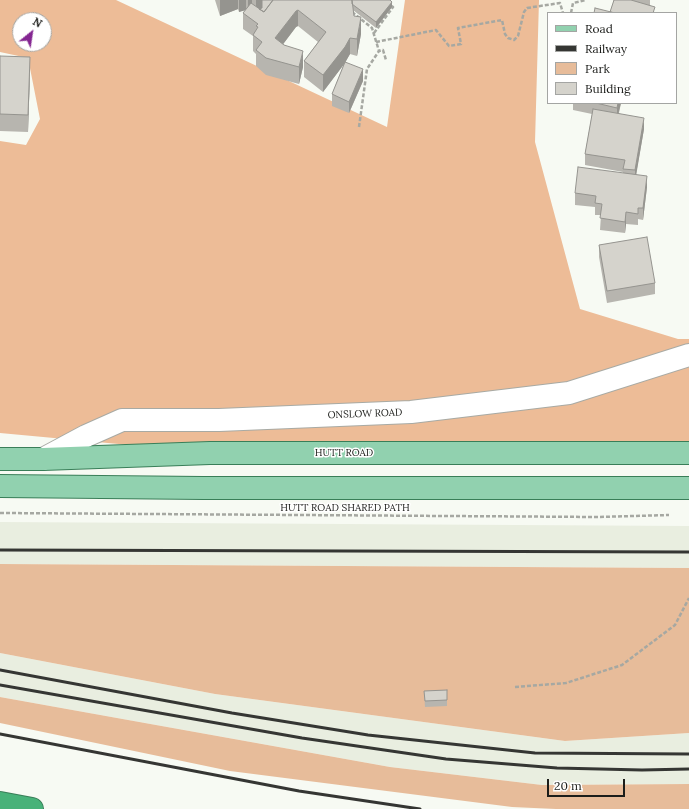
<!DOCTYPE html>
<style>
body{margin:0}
#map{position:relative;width:689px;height:809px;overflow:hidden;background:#f7faf3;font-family:Lora,serif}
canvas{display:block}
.legend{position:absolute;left:547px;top:12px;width:130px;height:92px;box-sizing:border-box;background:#fff;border:1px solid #a4a5a3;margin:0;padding:5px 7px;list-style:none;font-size:12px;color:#1c1d1a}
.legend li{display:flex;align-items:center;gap:8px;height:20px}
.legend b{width:20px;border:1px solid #a4a5a3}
.north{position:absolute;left:12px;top:12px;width:40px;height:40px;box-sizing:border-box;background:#fff;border:1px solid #a4a5a3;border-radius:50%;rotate:30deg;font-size:11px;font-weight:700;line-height:16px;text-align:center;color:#1c1d1a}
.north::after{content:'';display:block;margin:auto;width:14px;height:18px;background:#842691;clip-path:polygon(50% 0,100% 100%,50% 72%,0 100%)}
.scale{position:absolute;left:547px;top:779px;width:78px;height:18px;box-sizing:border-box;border:2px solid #1c1d1a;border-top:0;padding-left:5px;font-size:12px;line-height:14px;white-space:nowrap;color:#1c1d1a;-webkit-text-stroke:3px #fff;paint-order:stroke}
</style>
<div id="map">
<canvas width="689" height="809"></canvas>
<ul class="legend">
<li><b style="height:5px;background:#91d1af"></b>Road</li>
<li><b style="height:5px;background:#353633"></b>Railway</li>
<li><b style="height:11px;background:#e7bc9a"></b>Park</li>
<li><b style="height:11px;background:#d5d3cc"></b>Building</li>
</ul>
<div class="north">N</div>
<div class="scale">20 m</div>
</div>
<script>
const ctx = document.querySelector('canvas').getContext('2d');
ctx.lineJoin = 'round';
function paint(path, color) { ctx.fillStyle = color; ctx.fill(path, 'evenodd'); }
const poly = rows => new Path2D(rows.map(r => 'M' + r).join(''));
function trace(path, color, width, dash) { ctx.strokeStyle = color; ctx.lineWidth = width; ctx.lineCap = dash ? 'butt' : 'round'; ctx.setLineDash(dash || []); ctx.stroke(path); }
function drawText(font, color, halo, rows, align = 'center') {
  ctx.font = font + ' Lora,serif'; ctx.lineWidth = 3; ctx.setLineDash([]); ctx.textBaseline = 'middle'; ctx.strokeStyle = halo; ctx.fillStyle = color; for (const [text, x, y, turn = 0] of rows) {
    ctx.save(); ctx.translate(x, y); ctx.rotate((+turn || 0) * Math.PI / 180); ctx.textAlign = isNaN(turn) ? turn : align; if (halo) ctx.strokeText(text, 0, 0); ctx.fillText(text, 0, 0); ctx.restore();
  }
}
paint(poly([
 [0,522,689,526,689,568,0,564],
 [0,653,215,694,565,741,689,733,689,784,542,785,390,767,0,697]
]), '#e9eee0');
paint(poly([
 [0,564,689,568,689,733,565,741,215,694,0,653],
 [0,697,390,767,542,785,689,784,689,809,556,809,512,807,230,771,0,723]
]), '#e7bc9a');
paint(poly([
 [0,0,116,0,387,127,405,0,539,0,535,142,580,309,678,339,689,339,689,444,151,447,0,433,0,141,26,145,40,119,28,58,0,52],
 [20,20,44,20,44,44,20,44]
]), '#edbc97');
const secondary = poly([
 [43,459,86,436,122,420,219,420,411,412,569,393,689,355]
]);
const primary = poly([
 [0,459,43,459,210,453,689,453],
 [0,486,203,488,689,488]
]);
const highway = poly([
 [0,803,32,809]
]);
trace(secondary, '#a8aaa4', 24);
trace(primary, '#397e58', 24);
trace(highway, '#397e58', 24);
trace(poly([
 [352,12,372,28,379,51],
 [571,13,573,3,586,0],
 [374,33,393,7,389,4],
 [376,42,436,30,449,46,461,44,458,28,502,20,505,34,508,38,514,40,518,36,524,12,527,8,560,3,563,13],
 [359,127,367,69,379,51,383,50,386,60],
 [0,513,598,517,669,515],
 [515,687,566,683,622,665,675,625,689,598]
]), '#a6a8a2', 2.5, [4, 2]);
trace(secondary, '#fff', 22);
trace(primary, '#91d1af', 22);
trace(highway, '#48b279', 22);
trace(poly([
 [0,550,689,552],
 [0,670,232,713,368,735,535,753,689,754],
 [0,685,302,738,446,759,557,768,642,770,689,769],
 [0,734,299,791,420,809]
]), '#353633', 3);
paint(poly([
 [215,0,390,0,392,7,376,28,353,10,354,16,361,34,357,56,350,54,345,62,363,81,349,113,332,106,332,94,344,64,323,92,304,77,304,61,318,42,298,26,296,27,283,44,303,67,299,84,266,75,256,66,256,54,253,51,253,36,243,29,243,13,245,10,239,12,238,9,220,16],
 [614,0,650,0,650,5,655,13,610,12],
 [0,56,30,73,28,132,0,131],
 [573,103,621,103,619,113,644,129,636,174,647,187,643,220,638,219,638,225,626,224,625,233,600,230,601,215,595,215,595,207,575,205,575,193,623,173,623,172,585,165,585,154,592,114,573,110],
 [599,245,655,283,655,294,607,303,599,257],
 [447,690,447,706,425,707,424,691]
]), '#b7b5af');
paint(poly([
 [220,0,238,0,238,9,220,16],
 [239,0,246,0,246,10,239,12],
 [248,0,252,0,252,11,248,13],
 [256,0,275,0,262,14,256,16],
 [392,2,392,7,376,28,376,22],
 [298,10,298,26,296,27,275,55,275,38,296,11],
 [361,17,361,34,357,56,357,39],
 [350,38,350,54,345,63,323,92,323,75],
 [303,51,303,67,299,84,299,67],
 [30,57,30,73,28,132,28,115],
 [363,69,363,81,349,113,349,102],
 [618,103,621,103,617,119,617,108],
 [644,118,644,129,635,182,635,170],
 [647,176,647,187,643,220,643,208],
 [626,212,626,224,625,233,625,222]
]), '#95948f');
const building = poly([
 [262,0,273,0,264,12,259,9,262,8,262,0],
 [273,0,352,0,354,16,361,17,357,39,350,38,345,47,323,75,304,61,326,32,298,10,296,11,275,38,284,45,303,51,299,67,266,58,256,50,262,42,253,35,258,27,256,26,258,24,243,13,251,3,264,12,273,0],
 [352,0,390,0,392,2,376,22,352,4,352,0],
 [614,0,631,0,655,7,653,13,615,13,610,12,614,0],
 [595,8,615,13,594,13,595,8],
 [0,56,30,57,28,115,0,114,0,56],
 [345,62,363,69,349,102,332,94,345,62],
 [596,103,618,103,617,108,596,103],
 [593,109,644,118,635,170,623,169,625,160,585,154,593,109],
 [578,167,647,176,643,208,638,208,638,214,626,212,625,222,600,218,602,204,595,203,596,196,575,193,578,167],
 [647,237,655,283,607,291,599,245,647,237],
 [447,690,447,700,425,701,424,691,447,690]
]);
paint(building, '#d5d3cc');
trace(building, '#95948f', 1);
drawText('10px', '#1c1d1a', '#fff', [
 ["ONSLOW ROAD",365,414,-2],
 ["HUTT ROAD",344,453],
 ["HUTT ROAD SHARED PATH",345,508]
]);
</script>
